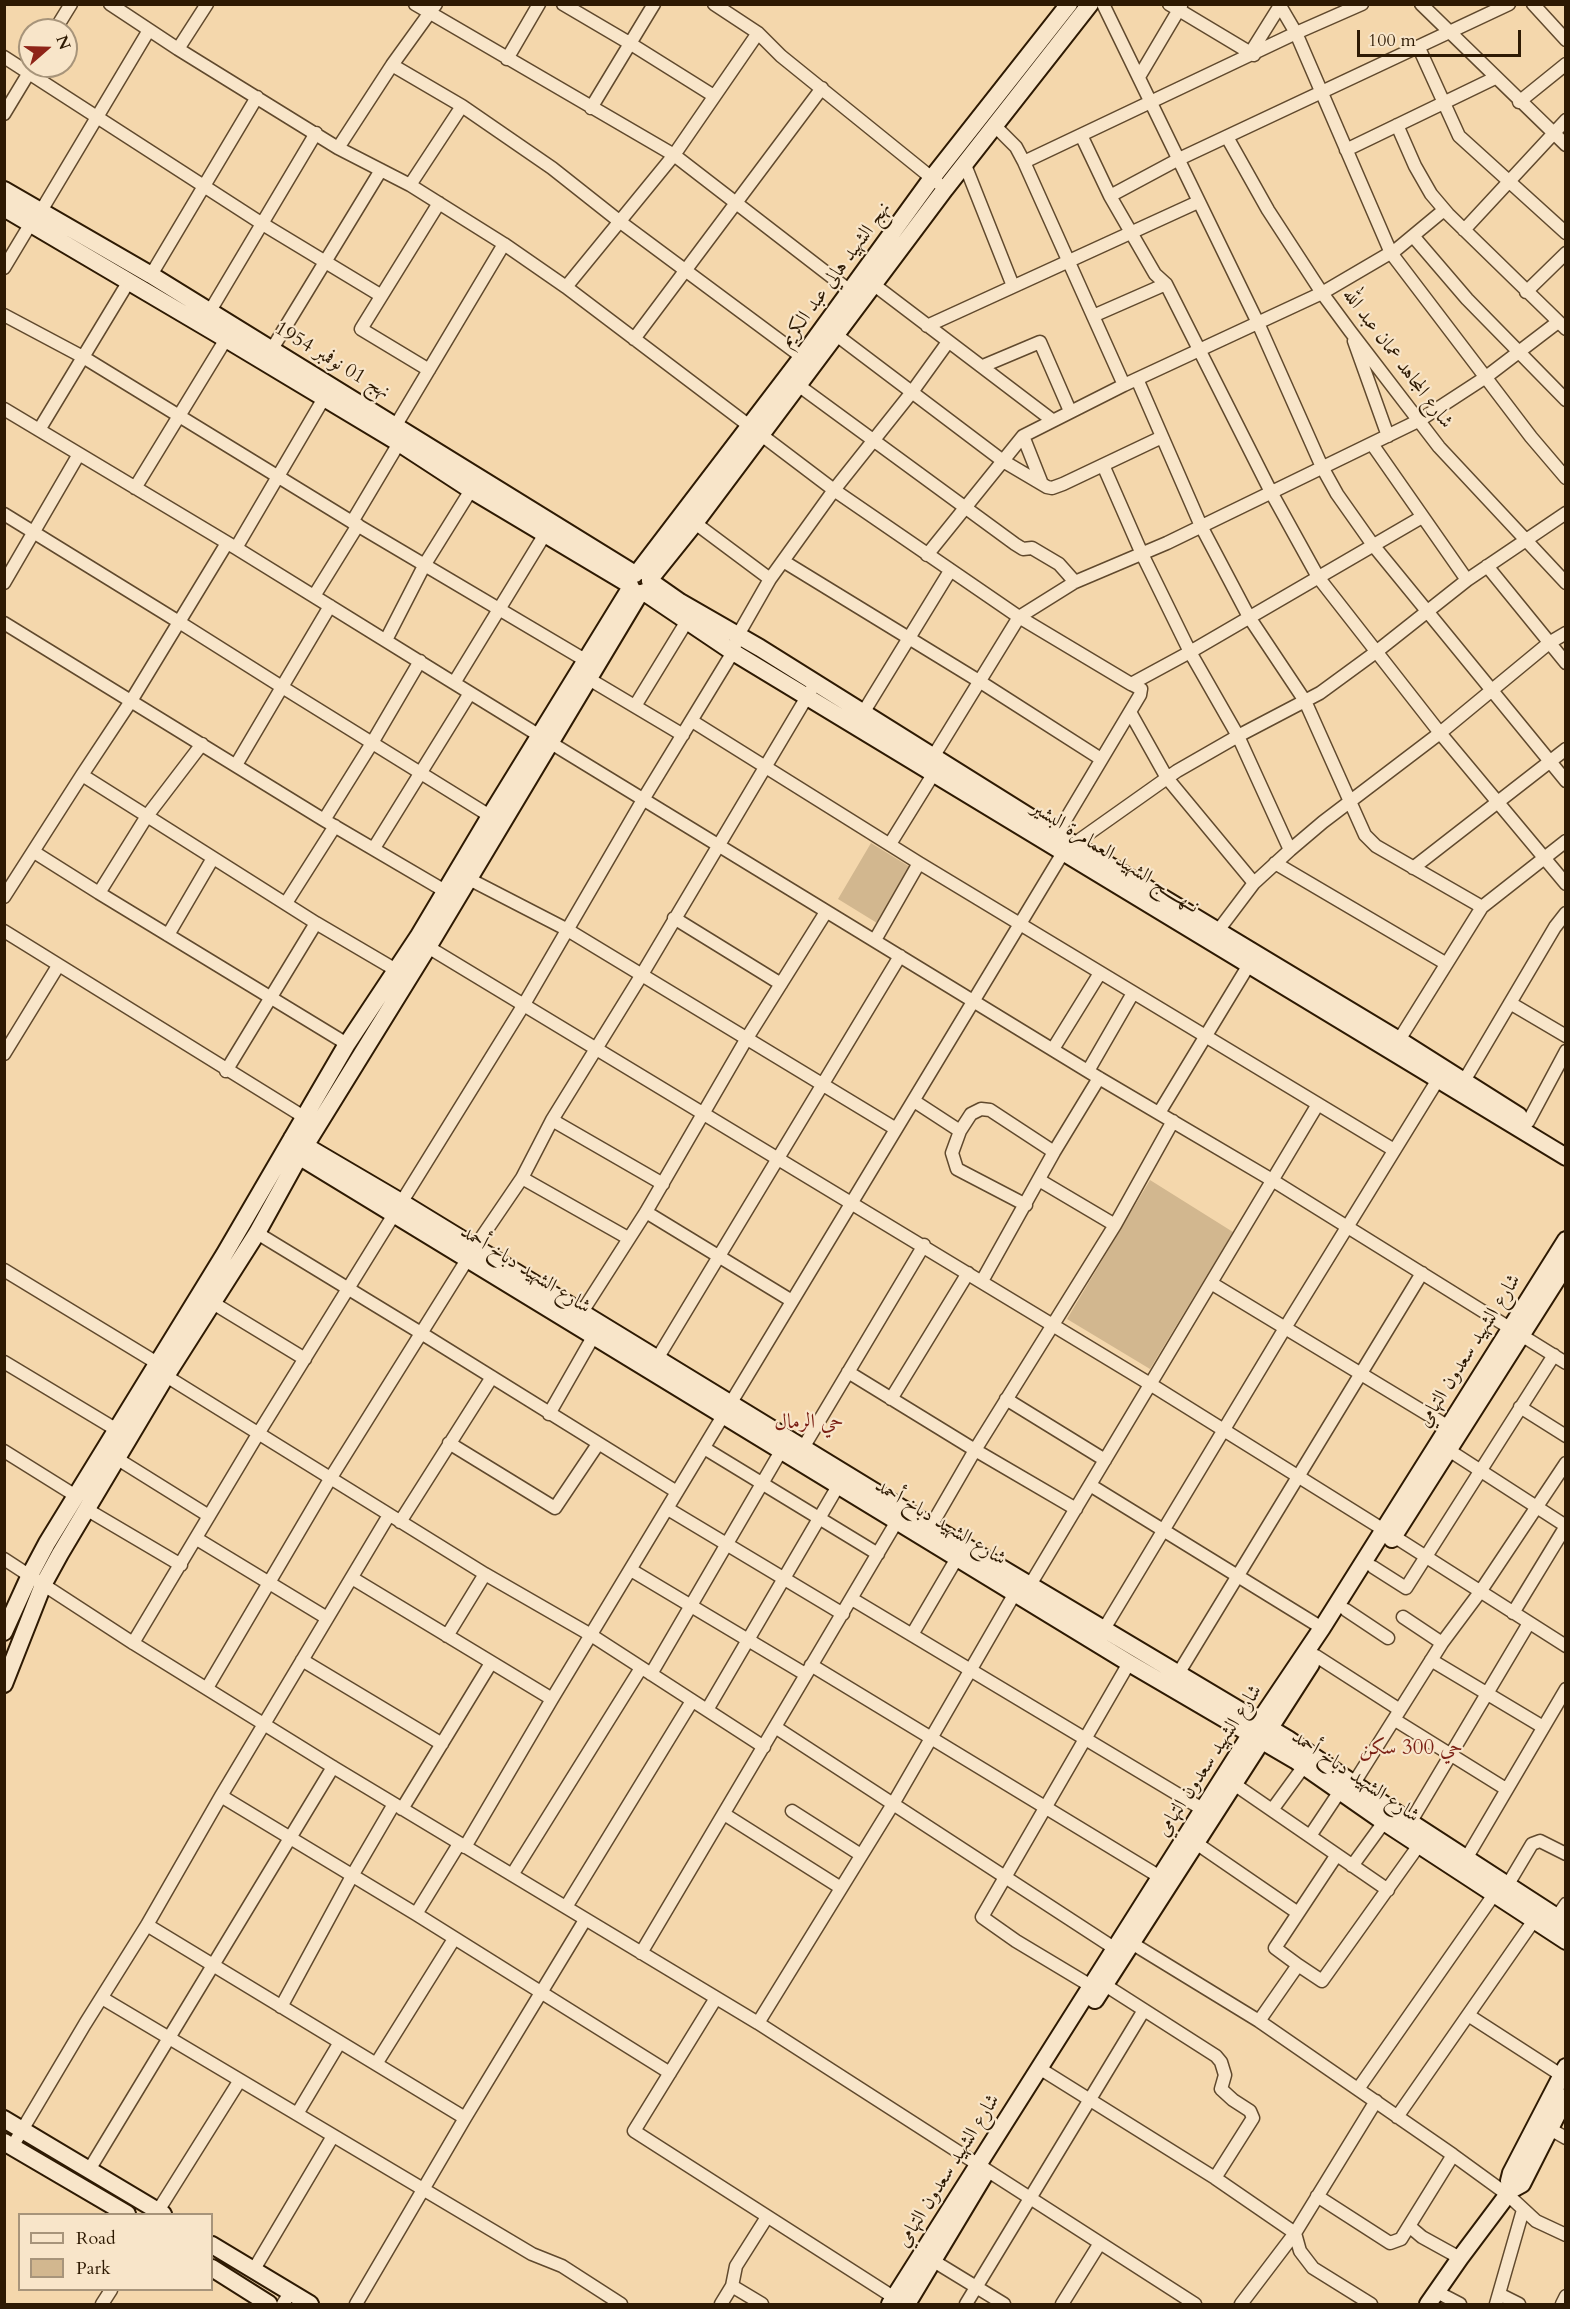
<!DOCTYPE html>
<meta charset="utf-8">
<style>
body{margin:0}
#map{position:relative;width:1570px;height:2309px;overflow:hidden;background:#f4d7ac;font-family:Cardo,serif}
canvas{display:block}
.frame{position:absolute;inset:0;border:6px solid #2e1a03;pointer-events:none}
.legend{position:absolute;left:18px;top:2213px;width:195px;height:78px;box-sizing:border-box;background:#f8e5c9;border:2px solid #a7947a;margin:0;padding:8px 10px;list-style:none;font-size:18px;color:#2e1a03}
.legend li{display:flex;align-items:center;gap:12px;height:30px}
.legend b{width:30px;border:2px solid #a7947a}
.north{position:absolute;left:18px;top:18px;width:60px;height:60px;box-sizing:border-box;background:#f8e5c9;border:2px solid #a7947a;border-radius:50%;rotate:70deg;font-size:16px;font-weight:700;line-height:24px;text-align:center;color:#2e1a03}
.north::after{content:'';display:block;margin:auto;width:21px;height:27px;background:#8f2418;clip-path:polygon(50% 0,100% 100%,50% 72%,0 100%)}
.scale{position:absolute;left:1357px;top:30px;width:164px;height:27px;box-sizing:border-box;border:3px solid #2e1a03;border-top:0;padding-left:8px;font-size:18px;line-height:21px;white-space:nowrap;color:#2e1a03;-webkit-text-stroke:4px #f8e5c9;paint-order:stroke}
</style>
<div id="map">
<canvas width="1570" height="2309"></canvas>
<div class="frame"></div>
<ul class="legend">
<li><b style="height:8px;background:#f8e5c9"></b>Road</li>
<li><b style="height:16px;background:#d2b78f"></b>Park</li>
</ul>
<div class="north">N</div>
<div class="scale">100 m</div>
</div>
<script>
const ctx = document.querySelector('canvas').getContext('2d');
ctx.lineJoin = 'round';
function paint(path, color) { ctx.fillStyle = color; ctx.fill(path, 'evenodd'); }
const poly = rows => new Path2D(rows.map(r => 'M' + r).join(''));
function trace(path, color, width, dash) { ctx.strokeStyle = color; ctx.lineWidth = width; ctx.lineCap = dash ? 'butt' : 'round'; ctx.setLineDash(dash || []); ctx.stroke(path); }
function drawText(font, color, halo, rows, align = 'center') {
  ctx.font = font + ' Cardo,Amiri,serif'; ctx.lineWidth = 4.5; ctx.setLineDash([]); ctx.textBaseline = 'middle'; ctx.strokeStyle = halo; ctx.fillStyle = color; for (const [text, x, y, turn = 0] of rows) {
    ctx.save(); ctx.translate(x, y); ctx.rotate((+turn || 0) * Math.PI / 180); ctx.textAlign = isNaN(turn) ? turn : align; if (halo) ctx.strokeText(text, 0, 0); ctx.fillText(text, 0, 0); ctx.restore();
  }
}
paint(poly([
 [871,843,910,867,877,923,838,899],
 [1150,1180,1233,1232,1150,1369,1067,1319]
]), '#d2b78f');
const street = poly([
 [110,4,178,49,338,148,410,185,504,244,566,287,834,490,1019,617,1131,684],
 [415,4,674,155,850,291],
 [563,4,631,44,714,96],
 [714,4,758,33,781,56,938,183],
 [1103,4,1258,323,1322,467,1337,494,1373,545,1566,781],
 [1169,4,1254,55],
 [1279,4,1296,33,1391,253,1531,437,1566,478],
 [1421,4,1566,145],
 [1533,4,1566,40],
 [55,30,71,4],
 [1419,48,1459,136,1566,233],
 [178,49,207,4],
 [1251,52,1281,4],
 [4,57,261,223,380,295],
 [507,59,539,4],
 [392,65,462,106],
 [1139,77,1181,6],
 [1519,102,1566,64],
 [591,108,654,4],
 [4,114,33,66],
 [1397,125,1415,166,1431,194,1448,214,1566,329],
 [995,126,1016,147,1024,162,1124,385],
 [1081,135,1110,196,1144,255,1155,274,1166,284,1271,492,1318,577,1440,733,1566,884],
 [1227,137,1268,210,1322,293,1350,331,1439,447,1566,583],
 [338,148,392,65,436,4],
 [1346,150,1495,78],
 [1024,162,1296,33,1362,4],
 [965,165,1013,286],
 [410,185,462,106,552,168,619,221,802,357],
 [1110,196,1179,159,1509,4],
 [41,211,149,30],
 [1464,230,1566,120],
 [1413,236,1467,299,1566,400],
 [4,268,31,223],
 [151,275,257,97],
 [873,284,1052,420],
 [566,287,674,155,758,33],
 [1526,292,1566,253],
 [210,311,316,133],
 [4,315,83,357,352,522,585,660],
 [1093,316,1166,284],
 [927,326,1198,202],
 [835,334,1003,461,1047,487,1052,488,1063,484,1162,437],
 [634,339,822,88],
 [1354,341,1388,436],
 [272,349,381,170],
 [983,366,1040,342,1070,411],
 [429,370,361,329,439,203],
 [1137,379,1201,526,1249,617,1305,701,1365,835,1376,846,1482,907],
 [798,385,1015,544,1023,549,1032,548,1059,564,1075,582],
 [4,409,236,548,454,683],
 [396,425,504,244],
 [39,430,129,281],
 [1023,436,1042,484],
 [1372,444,1467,580],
 [1103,465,1142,554,1190,652,1238,736,1290,850],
 [135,488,226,339],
 [4,514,179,622,227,543],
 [352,522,399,443],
 [695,523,770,579],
 [236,548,324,398],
 [927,555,1023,436,1124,385,1322,293,1397,249,1444,210],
 [783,561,979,681,1101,759],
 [1487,566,1566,663],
 [4,583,79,454],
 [314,596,358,525],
 [4,623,324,820,445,891],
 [386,640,425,564,471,490],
 [589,679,683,735],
 [635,706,687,621],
 [1130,712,1167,778,1254,883],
 [863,713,950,571],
 [692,721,919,863,1394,1150],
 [540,736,454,683,545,534],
 [551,743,1099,1078,1272,1180,1566,1363],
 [933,757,1019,617,1075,582,1167,543,1420,420,1486,377,1558,322],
 [236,765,282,687,490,816],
 [82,775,147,816,202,744],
 [324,820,372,743,420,661],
 [1057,834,1140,695,1141,689,1131,684,1190,652,1422,517],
 [890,844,937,768],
 [374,848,470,693],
 [34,852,99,893],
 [1275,863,1445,963],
 [1413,868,1566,749],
 [469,879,566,929,896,1129],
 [4,897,82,775,131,701,179,622,282,687,330,606],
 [286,903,335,826],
 [674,918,781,984],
 [4,931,304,1117],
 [168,935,213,858],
 [1214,936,1254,883,1290,850,1323,822,1440,733,1549,643,1566,633],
 [875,940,919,863],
 [428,947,1150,1384,1384,1530,1566,1646],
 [1510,1003,1566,1036],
 [1399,1040,1482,907,1566,841],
 [347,1044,99,893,147,816,316,923,396,970],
 [1053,1049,1100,973],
 [4,1054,58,966],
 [226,1071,316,923],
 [1088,1071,1133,993],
 [1464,1081,1555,927,1566,913],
 [914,1101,960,1131],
 [1159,1113,1253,958],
 [552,1120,663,1184],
 [1528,1122,1566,1051],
 [522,1178,628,1238],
 [1039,1180,1115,1225],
 [1026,1205,957,1169,952,1153,960,1131,971,1114,981,1109,990,1110,1054,1152],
 [646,1212,792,1301],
 [257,1233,421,1333,677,1492],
 [4,1270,157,1363],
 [982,1281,1054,1152,1099,1078],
 [1211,1283,1447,1426],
 [213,1303,305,1359],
 [582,1312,646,1212,747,1038,826,912],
 [657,1359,900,956],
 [4,1362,117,1430],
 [848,1372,975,1450,1076,1509],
 [166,1376,485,1574,591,1635,764,1747],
 [891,1399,968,1273],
 [1006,1399,1105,1460],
 [1520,1407,1566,1436],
 [549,1414,593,1337],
 [449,1443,555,1508,598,1444],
 [704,1448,878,1554],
 [1447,1449,1566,1526],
 [4,1451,76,1496],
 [800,1453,924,1245],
 [116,1458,209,1516],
 [1090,1485,1322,1628],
 [86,1509,181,1565],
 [668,1509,843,1614],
 [400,1522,492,1377],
 [931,1526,975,1450,1115,1225,1173,1121],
 [197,1539,327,1618],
 [4,1559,133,1643,333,1767,758,2023,1195,2304],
 [1373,1567,1406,1588,1554,1355],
 [631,1570,805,1674],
 [352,1578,552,1699],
 [1030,1585,1318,1104],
 [852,1599,1209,1813],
 [1346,1610,1388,1638],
 [1513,1613,1566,1526],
 [1403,1617,1442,1643],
 [1104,1629,1285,1328,1442,1073],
 [913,1633,957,1558],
 [447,1636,485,1574],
 [133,1643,258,1434,523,1006,644,798,733,652,738,635,770,579,834,490,912,392,948,342],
 [1316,1656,1400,1710],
 [302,1660,442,1744],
 [1431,1660,1543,1727],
 [811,1665,1160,1877],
 [651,1674,781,1451],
 [1178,1674,1422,1273],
 [207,1688,330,1479,475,1247,522,1178,552,1120,641,976,811,690],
 [707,1710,838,1486],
 [1395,1720,1506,1789],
 [775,1727,1114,1948],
 [1354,1783,1442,1643,1480,1592,1566,1463],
 [1234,1784,1388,1890],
 [221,1796,416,1914,670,2073],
 [402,1809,491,1663],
 [1272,1810,1304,1766],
 [792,1811,861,1855],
 [724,1814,841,1888],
 [1407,1828,1529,1623],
 [1310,1836,1340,1791],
 [1196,1843,1298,1913],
 [465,1847,552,1699,1064,851,1177,771,1238,736,1320,693,1376,652,1467,580,1566,513],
 [1463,1864,1566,1689],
 [1352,1866,1384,1822],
 [512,1875,641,1668],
 [1507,1886,1532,1844,1540,1841,1566,1854],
 [566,1907,692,1701],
 [416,1914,459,1844],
 [1557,1917,1566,1904],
 [147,1925,465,2118],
 [1125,1939,1259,2021,1453,2155,1508,2195,1536,2221,1566,2235],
 [641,1953,897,1521],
 [1298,1965,1275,1948,1336,1856],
 [1105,1985,1216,2056,1221,2062,1225,2075,1221,2089,1233,2100,1250,2111,1253,2118,1215,2178],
 [1091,1986,1016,1941,982,1917,1129,1663],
 [102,1998,532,2254,562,2266,621,2304],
 [716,1998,634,2131,901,2302],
 [281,2007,352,1876,394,1804],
 [1468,2015,1561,2075],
 [1259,2021,1298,1965,1322,1981,1419,1845],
 [758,2023,893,1804,1015,1593],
 [376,2064,454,1939],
 [1039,2068,1215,2178,1295,2233,1300,2251,1313,2268,1371,2304],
 [1358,2089,1495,1893],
 [297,2114,340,2042],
 [1397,2117,1539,1913],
 [1550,2129,1566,2138],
 [12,2147,85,2024,147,1925,221,1796,389,1515],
 [89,2170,333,1767],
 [1317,2196,1390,2243,1401,2239,1409,2226,1422,2237,1460,2258],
 [156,2214,240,2080],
 [1409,2226,1453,2155],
 [932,2260,1004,2304],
 [253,2271,333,2136],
 [732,2286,762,2304],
 [1437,2292,1460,2304],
 [1499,2294,1519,2304],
 [102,2304,111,2290],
 [283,2304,290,2293],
 [356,2304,465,2118,585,1920],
 [721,2304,732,2286,736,2266,767,2217],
 [966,2304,1144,2010],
 [1062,2304,1100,2243],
 [1241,2304,1295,2233,1376,2101],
 [1496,2304,1523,2210],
 [1562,2304,1566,2296]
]);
const secondary = poly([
 [4,190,151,275,635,574],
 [4,208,226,339,399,443,471,490,630,585],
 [638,572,802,357,932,178,1069,4],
 [650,579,695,523,945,189,1090,4],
 [650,581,680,602,760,648,1057,834,1399,1040,1519,1116],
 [644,592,733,652,1566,1157],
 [292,1138,401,1202,931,1526,1288,1739,1410,1822,1566,1923],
 [287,1149,1129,1663,1295,1760,1384,1822,1566,1941],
 [1392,1539,1566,1265],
 [4,1632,30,1575,47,1543,224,1255,347,1044,418,937,490,816,631,587],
 [4,1684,43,1585,60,1554,166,1376,257,1233,305,1146,428,947,640,593],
 [1095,2000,1311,1664],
 [4,2119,163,2214],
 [4,2142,127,2214],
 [1511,2190,1509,2181,1511,2173,1566,2067],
 [212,2245,310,2304],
 [212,2268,269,2304],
 [890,2304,1250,1735,1322,1628,1566,1240],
 [907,2304,985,2174],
 [1428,2304,1460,2258,1511,2190,1522,2184,1566,2097]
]);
trace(street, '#60492d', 15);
trace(secondary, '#2e1a03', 20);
trace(street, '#f8e5c9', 12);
trace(secondary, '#f8e5c9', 16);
drawText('20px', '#2e1a03', '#f8e5c9', [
 ["نهج الشهيد هالي عبد الكريم",836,275,-54],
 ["شارع المجاهد عمان عبد الله",1397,359,53],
 ["نهج 01 نوفمبر 1954",332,361,31],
 ["نــهـــــج الشهيد العمامرة البشير",1115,858,32],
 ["شارع الشهيد دباخ أحمد",525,1270,32],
 ["شارع الشهيد سعدون التهامي",1470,1351,-58],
 ["شارع الشهيد دباخ أحمد",940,1523,31],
 ["شارع الشهيد سعدون التهامي",1210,1761,-57],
 ["شارع الشهيد دباخ أحمد",1355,1777,34],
 ["شارع الشهيد سعدون التهامي",949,2171,-58]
]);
drawText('21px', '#7a1f14', '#f8e5c9', [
 ["حي الرمال",809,1423],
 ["حي 300 سكن",1411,1749]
]);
</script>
